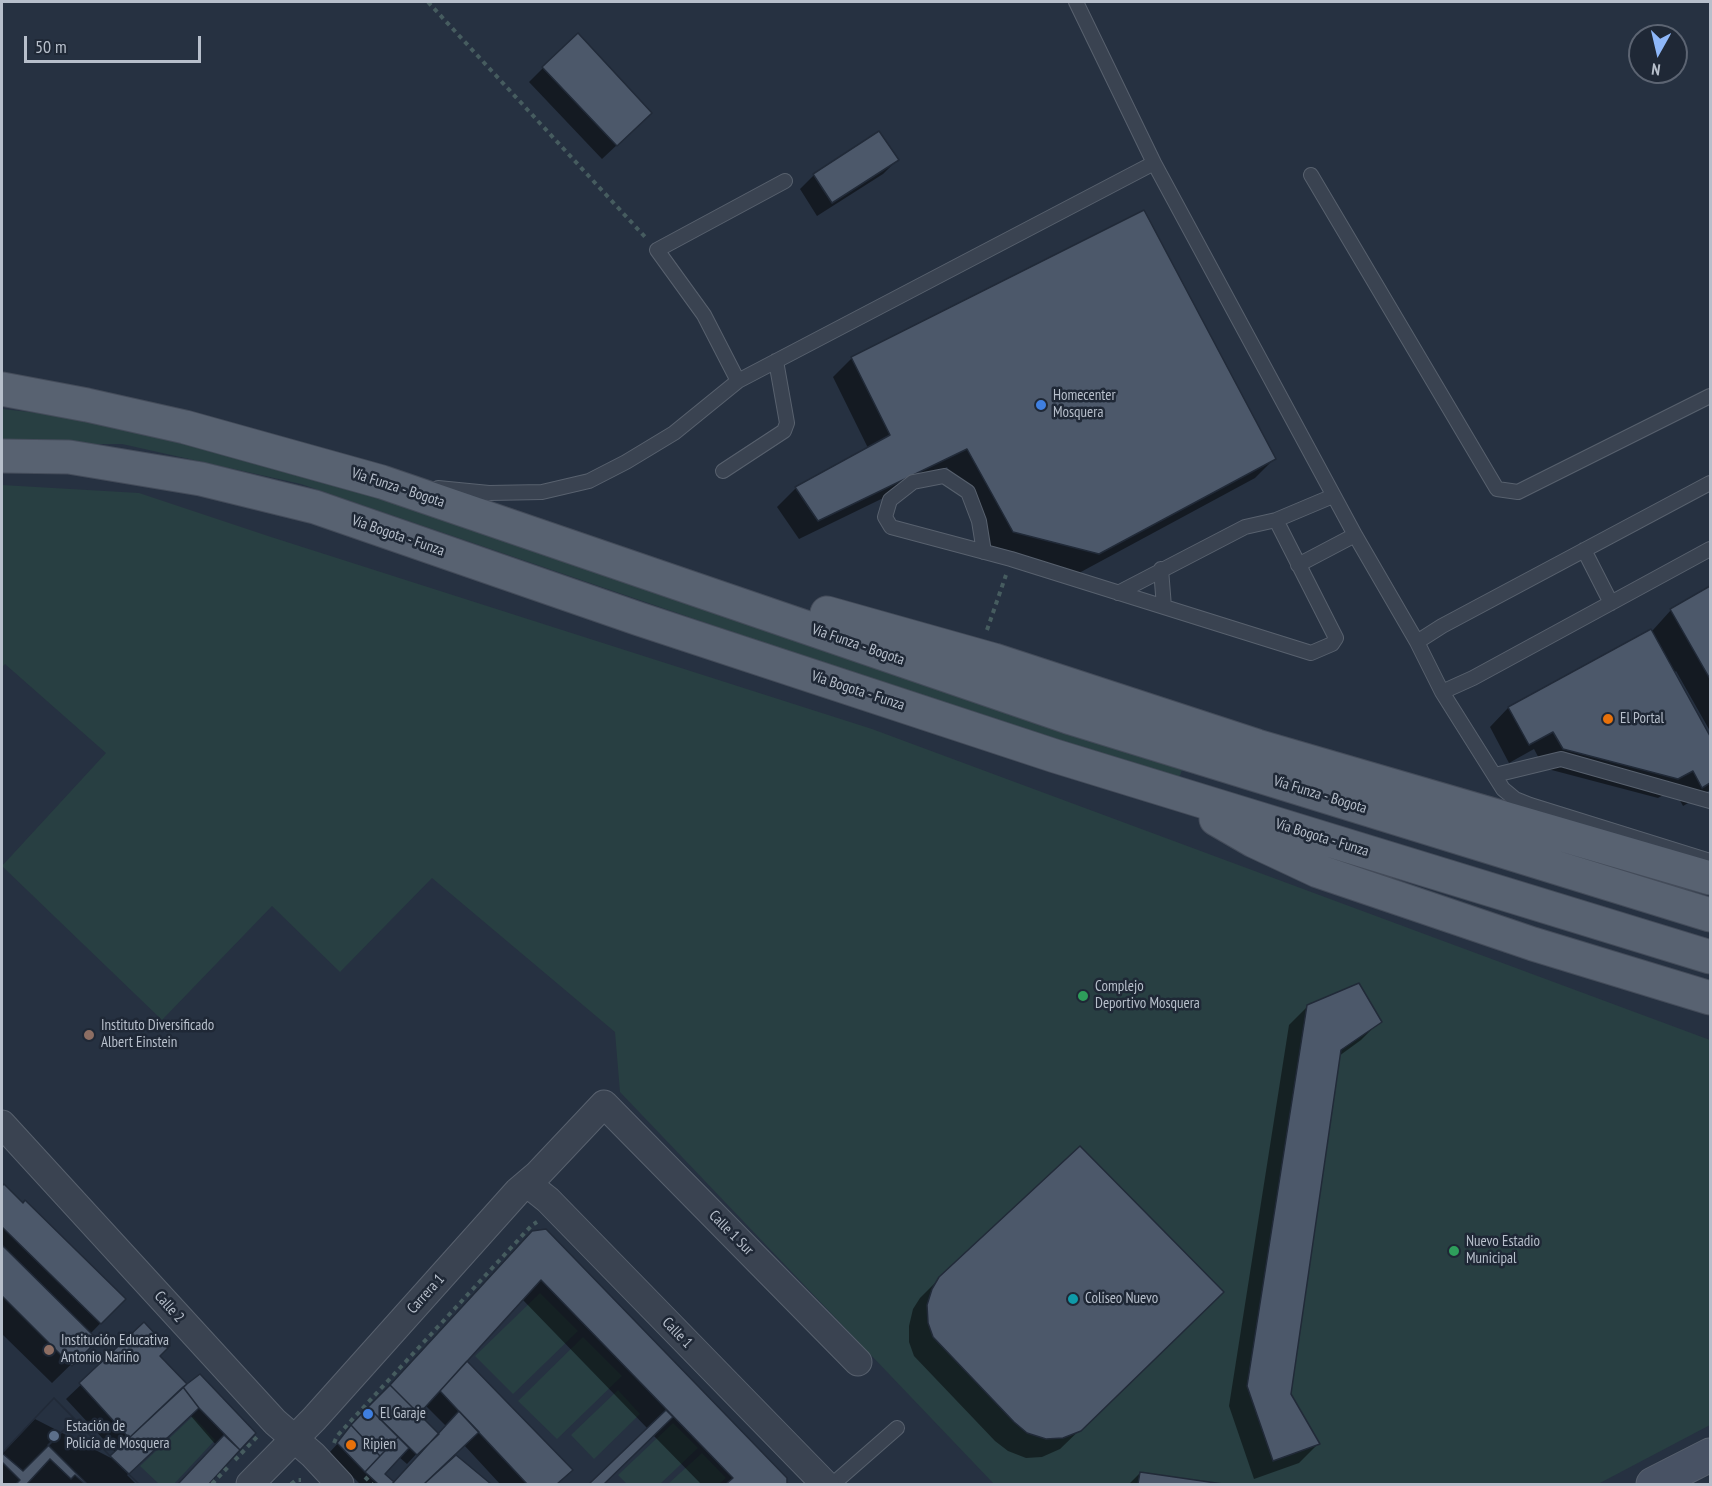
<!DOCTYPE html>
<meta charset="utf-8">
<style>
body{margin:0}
#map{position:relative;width:1712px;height:1486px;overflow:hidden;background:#263141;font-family:"PT Sans Narrow",sans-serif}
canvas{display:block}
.frame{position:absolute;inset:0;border:3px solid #b7bfcb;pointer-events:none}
.north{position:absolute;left:1628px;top:24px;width:60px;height:60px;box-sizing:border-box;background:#1f2836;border:2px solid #5c6472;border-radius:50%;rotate:188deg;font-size:16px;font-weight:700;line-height:24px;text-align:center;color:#b7bfcb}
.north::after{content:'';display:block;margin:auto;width:21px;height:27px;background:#8eb7f9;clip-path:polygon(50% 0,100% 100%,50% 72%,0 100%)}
.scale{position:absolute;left:24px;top:36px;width:177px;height:27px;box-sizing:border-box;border:3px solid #b7bfcb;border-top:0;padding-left:8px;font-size:18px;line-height:21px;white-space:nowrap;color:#b7bfcb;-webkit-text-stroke:4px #1f2836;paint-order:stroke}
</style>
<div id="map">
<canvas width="1712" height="1486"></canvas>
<div class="frame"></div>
<div class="north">N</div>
<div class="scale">50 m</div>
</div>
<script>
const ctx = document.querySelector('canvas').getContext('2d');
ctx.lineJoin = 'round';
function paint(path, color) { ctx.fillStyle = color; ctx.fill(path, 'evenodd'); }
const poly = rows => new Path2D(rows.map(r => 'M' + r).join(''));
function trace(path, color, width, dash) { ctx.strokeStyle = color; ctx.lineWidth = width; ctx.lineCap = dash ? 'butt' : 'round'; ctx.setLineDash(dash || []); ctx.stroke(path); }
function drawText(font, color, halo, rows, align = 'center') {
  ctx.font = font + ' "PT Sans Narrow",sans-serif'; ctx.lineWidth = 5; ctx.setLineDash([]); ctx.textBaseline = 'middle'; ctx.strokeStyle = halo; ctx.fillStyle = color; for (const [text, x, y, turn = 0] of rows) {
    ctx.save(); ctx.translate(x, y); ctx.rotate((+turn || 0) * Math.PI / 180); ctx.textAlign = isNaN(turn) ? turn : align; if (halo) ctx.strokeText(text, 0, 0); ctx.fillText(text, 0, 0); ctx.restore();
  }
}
paint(poly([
 [2,409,85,418,291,467,1182,770,1178,781,867,678,301,484,122,444,2,444],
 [2,485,139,493,268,536,872,729,1710,1040,1710,1425,1598,1484,994,1484,620,1092,615,1032,432,878,340,972,272,906,162,1020,2,866,106,753,5,664,2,667],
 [540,1293,578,1331,513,1394,475,1356],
 [583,1337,622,1376,557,1439,518,1401],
 [618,1390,640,1414,594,1459,571,1435],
 [193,1416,215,1440,174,1484,159,1484,140,1466],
 [673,1423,698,1448,660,1484,627,1484,618,1475],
 [702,1453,726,1478,719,1484,668,1484]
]), '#283f42');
paint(poly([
 [543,68,636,127,602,159,529,82],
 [897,160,883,174,817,216,800,189,814,175],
 [852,358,1274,459,1255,478,1079,573,994,551,947,467,799,539,777,507,796,488,868,448,833,377],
 [1710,587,1710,731,1676,671,1674,673,1710,739,1710,790,1683,806,1674,789,1658,798,1544,768,1534,749,1509,763,1490,727,1508,708,1653,630,1671,610],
 [1308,1006,1380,1021,1361,1040,1339,1056,1289,1395,1318,1444,1299,1463,1254,1479,1229,1406,1289,1025],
 [4,1186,124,1299,90,1334,96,1340,52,1383,2,1334,2,1188],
 [517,1249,786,1479,785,1484,701,1484,653,1435,603,1484,592,1484,648,1429,522,1299,465,1361,571,1470,556,1484,500,1484,464,1445,454,1455,488,1484,360,1484,329,1453],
 [425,1405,446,1426,438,1435,417,1414],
 [421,1449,423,1451,394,1483,383,1474,399,1457,407,1464],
 [940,1278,1203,1311,1060,1449,1042,1457,1026,1458,1008,1451,995,1441,914,1356,909,1342,909,1326,913,1309,920,1298],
 [144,1325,158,1356,187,1386,254,1433,207,1484,179,1484,216,1445,190,1415,127,1475,136,1484,2,1484,2,1454,35,1419,111,1458,116,1453,66,1399],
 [1140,1473,1213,1484,1129,1484]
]), '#0007');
const building = poly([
 [578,33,652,113,617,146,542,67,578,33],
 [879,131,899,160,832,203,813,174,879,131],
 [1144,210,1276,459,1099,554,1013,532,967,449,818,521,795,487,890,435,851,357,1144,210],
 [1710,586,1710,679,1670,609,1710,586],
 [1651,629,1710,736,1710,783,1702,788,1693,771,1678,779,1563,749,1553,732,1529,745,1508,707,1651,629],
 [1359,983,1382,1022,1341,1050,1291,1394,1320,1444,1273,1461,1247,1386,1307,1005,1359,983],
 [1080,1146,1224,1292,1081,1431,1063,1438,1046,1439,1027,1433,1014,1422,933,1337,928,1323,927,1305,932,1289,939,1277,1080,1146],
 [4,1184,23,1203,25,1200,126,1299,101,1324,2,1227,2,1186,4,1184],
 [546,1229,787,1478,787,1484,726,1484,733,1478,541,1280,419,1414,390,1385,532,1231,546,1229],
 [2,1245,98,1340,72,1366,2,1296,2,1245],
 [144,1322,168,1348,160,1356,187,1384,129,1438,79,1383,144,1322],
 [467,1361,573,1470,557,1484,527,1484,440,1391,467,1361],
 [200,1374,256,1433,240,1450,199,1408,183,1387,200,1374],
 [390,1385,439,1434,417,1455,368,1407,390,1385],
 [183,1387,199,1408,129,1474,110,1456,183,1387],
 [54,1398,110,1456,139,1484,2,1484,2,1453,54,1398],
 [54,1398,75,1419,23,1471,2,1453,54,1398],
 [368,1407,398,1437,380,1456,351,1425,368,1407],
 [666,1410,673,1417,604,1484,589,1484,666,1410],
 [459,1411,479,1432,424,1484,392,1484,459,1411],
 [75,1419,110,1456,139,1484,87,1484,48,1445,75,1419],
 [351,1425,380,1456,365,1472,337,1443,351,1425],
 [224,1435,240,1450,209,1484,178,1484,224,1435],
 [398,1437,409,1448,385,1474,394,1482,392,1484,378,1484,365,1472,398,1437],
 [456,1455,491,1484,424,1484,456,1455],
 [50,1459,71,1479,75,1475,85,1484,27,1484,50,1459],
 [2,1462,20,1480,16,1484,2,1484,2,1462],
 [1140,1472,1223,1484,1138,1484,1140,1472]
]);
paint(building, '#4c586a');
trace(building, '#212a38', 1.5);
const service = poly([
 [1076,2,1154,163,1355,535,1417,642,1442,692,1503,789,1515,799,1530,805,1710,861],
 [1311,175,1497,489,1518,492,1710,396],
 [738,381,704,315,657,250,785,181],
 [723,471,784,431,787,423,776,361],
 [438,488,489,493,542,492,589,481,626,462,674,433,738,381,1154,163],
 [1584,550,1611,603],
 [984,552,979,521,968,492,944,476,913,482,890,500,885,517,891,527,1011,559,1311,653,1332,644,1336,638,1276,520],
 [1298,565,1355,535],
 [1161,569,1164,607],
 [1118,593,1245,527,1276,520,1333,496],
 [1417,642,1442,626,1710,483],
 [1442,692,1473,678,1710,549],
 [1495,775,1561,759,1710,801],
 [833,1484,897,1428]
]);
const minor = poly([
 [2,1124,275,1422,313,1455,340,1484],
 [528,1184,548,1200,825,1484],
 [250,1484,314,1419,518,1191,538,1174,604,1104,858,1362]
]);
const secondary = poly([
 [1653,1484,1710,1455]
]);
const primary = poly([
 [2,389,87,405,185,427,382,482,1068,717,1710,915],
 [2,456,69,457,201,479,315,507,639,619,1055,756,1710,957],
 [827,613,994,660,1257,746,1710,878],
 [1216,819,1254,841,1318,871,1533,944,1710,998]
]);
trace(service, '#58616e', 16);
trace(minor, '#58616e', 29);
trace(secondary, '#58616e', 35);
trace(primary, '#444c5a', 35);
trace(poly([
 [428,2,646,238],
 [987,630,1006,575],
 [334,1443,337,1436,532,1225,537,1222],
 [235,1460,257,1437],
 [365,1477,372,1484],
 [212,1484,230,1465],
 [291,1484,296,1480,301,1480]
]), '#465c5f', 4, [4.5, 4.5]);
trace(service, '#3a4351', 14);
trace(minor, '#3a4351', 27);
trace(secondary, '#485264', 33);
trace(primary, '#586271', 33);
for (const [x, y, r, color] of [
 [1041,405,6,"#3f7fe0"],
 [1608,719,6,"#e8710a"],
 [1083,996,6,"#2e9e5b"],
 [89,1035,6,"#8d6e63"],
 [1454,1251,6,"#2e9e5b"],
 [1073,1299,6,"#0f9aa8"],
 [49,1350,6,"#8d6e63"],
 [368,1414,6,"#3f7fe0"],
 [54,1436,6,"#5c6f8a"],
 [351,1445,6,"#e8710a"]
]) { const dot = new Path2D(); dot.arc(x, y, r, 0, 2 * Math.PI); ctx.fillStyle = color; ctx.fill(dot); trace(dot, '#1f2836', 2); }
drawText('15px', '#b7bfcb', '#1f2836', [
 ["Homecenter",1053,396],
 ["Mosquera",1053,413],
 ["El Portal",1620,719],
 ["Complejo",1095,987],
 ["Deportivo Mosquera",1095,1004],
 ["Instituto Diversificado",101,1026],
 ["Albert Einstein",101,1043],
 ["Nuevo Estadio",1466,1242],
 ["Municipal",1466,1259],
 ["Coliseo Nuevo",1085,1299],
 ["Institución Educativa",61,1341],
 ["Antonio Nariño",61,1358],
 ["El Garaje",380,1414],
 ["Estación de",66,1427],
 ["Policía de Mosquera",66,1444],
 ["Ripien",363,1445]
], 'left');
drawText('15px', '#b7bfcb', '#1f2836', [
 ["Vía Funza - Bogota",398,488,18],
 ["Vía Bogota - Funza",398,536,19],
 ["Vía Funza - Bogota",858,645,19],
 ["Vía Bogota - Funza",858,691,18],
 ["Vía Funza - Bogota",1320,795,17],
 ["Vía Bogota - Funza",1322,838,17],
 ["Calle 1 Sur",731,1233,45],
 ["Carrera 1",426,1294,-48],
 ["Calle 2",169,1307,48],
 ["Calle 1",677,1333,46]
]);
</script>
